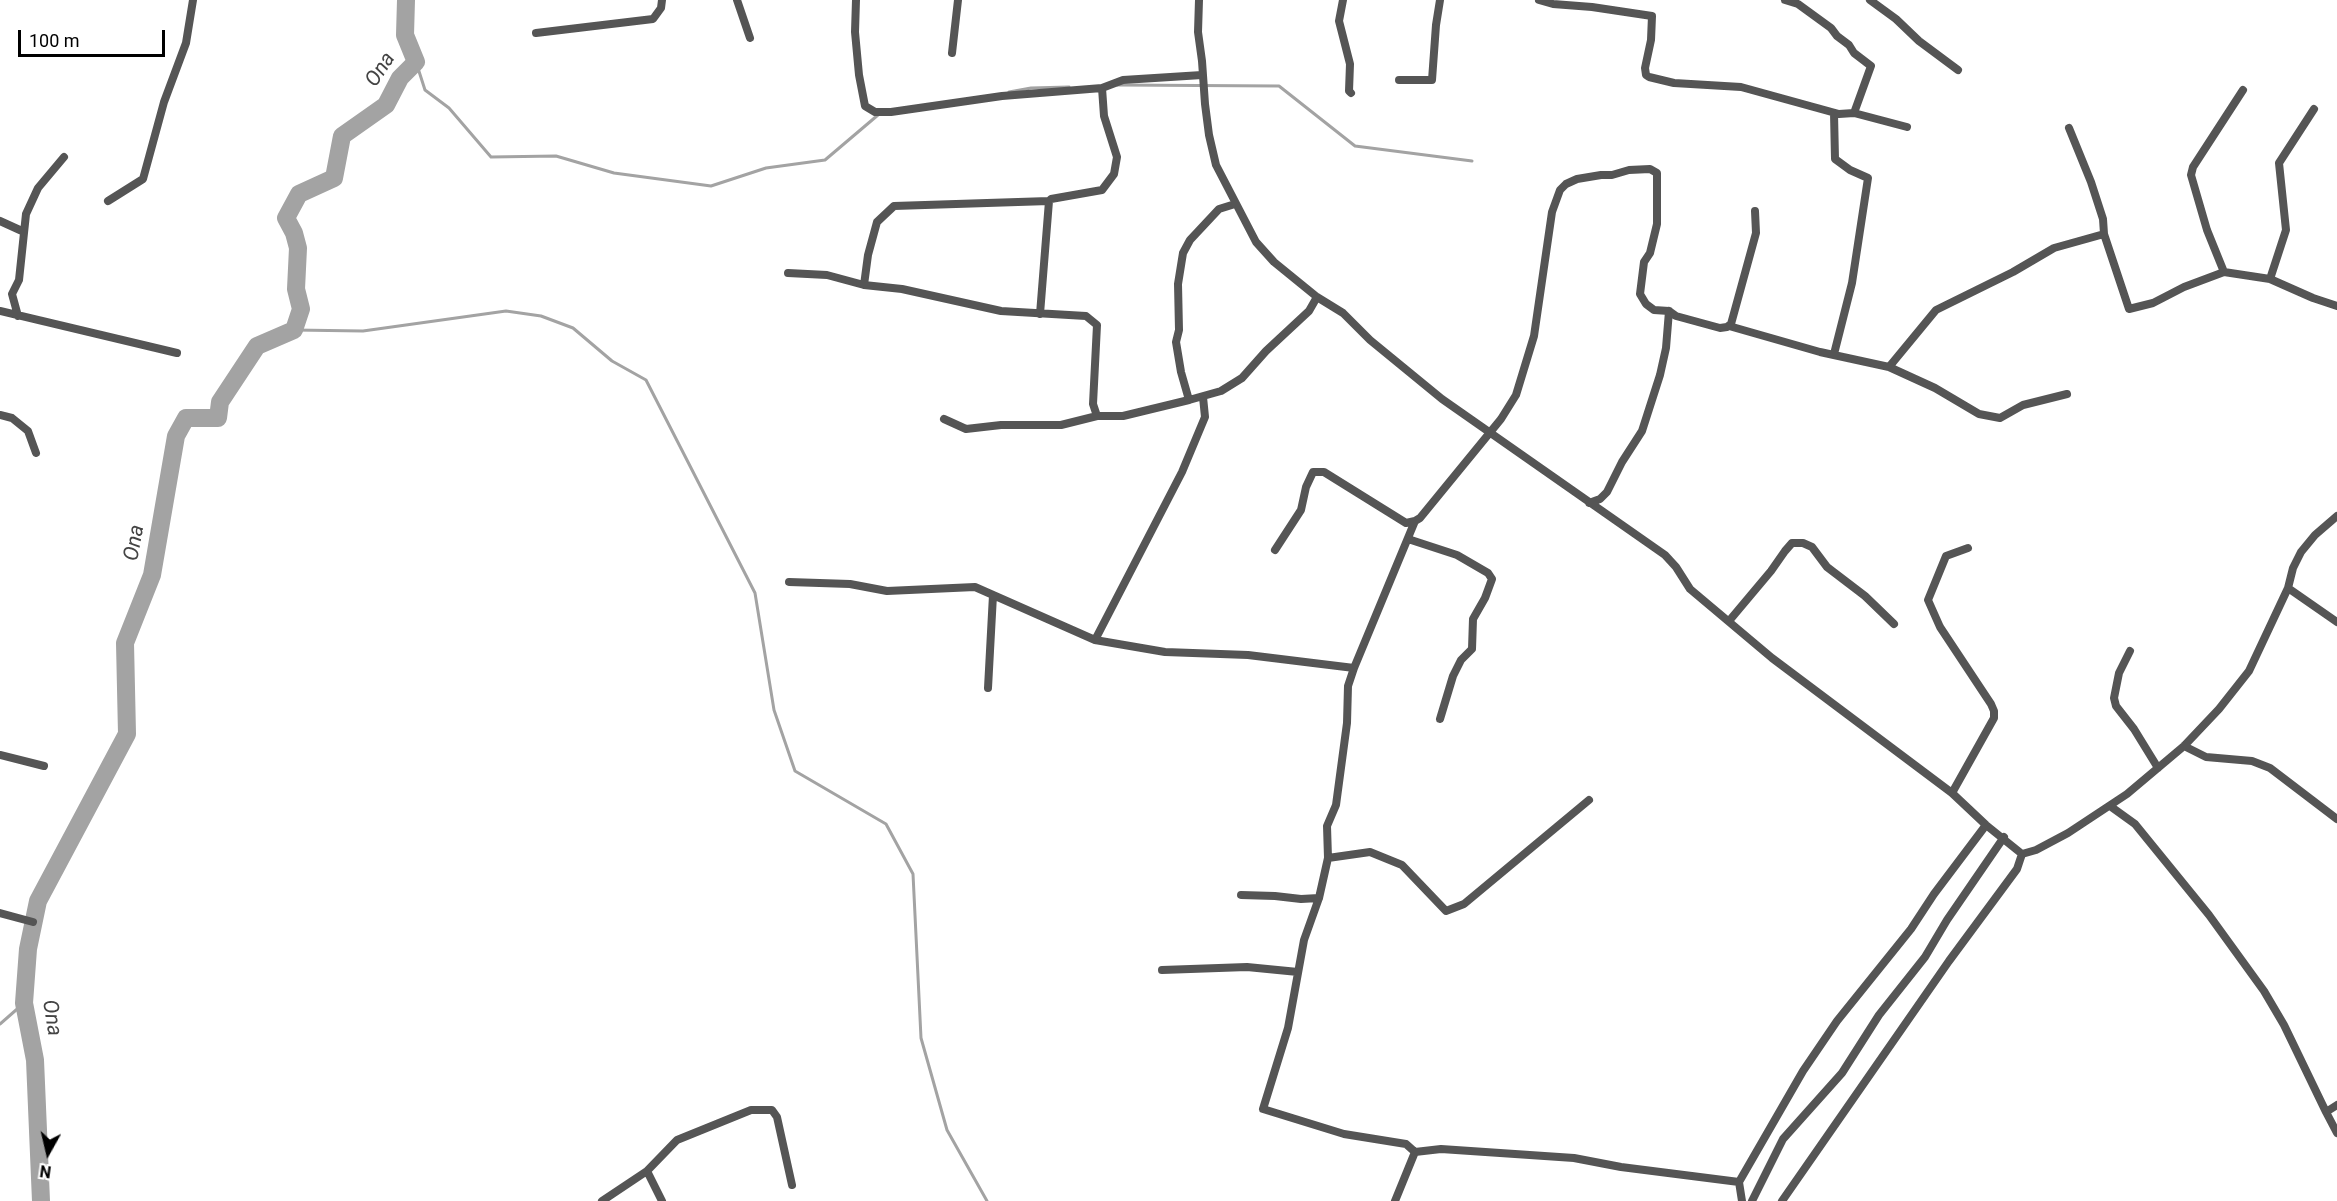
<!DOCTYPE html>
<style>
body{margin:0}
#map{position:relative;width:2337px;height:1201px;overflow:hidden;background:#fff;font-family:Roboto,sans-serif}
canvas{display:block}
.north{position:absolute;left:18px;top:1123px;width:60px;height:60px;-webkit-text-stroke:4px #fff;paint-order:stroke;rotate:188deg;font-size:16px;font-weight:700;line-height:24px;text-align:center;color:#000}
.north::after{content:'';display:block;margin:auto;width:21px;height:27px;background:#000;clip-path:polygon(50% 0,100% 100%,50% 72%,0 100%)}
.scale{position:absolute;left:18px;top:30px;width:147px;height:27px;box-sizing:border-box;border:3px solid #000;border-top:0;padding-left:8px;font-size:18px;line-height:21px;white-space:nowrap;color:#000;-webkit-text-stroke:4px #fff;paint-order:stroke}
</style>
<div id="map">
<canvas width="2337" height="1201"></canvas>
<div class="north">N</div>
<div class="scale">100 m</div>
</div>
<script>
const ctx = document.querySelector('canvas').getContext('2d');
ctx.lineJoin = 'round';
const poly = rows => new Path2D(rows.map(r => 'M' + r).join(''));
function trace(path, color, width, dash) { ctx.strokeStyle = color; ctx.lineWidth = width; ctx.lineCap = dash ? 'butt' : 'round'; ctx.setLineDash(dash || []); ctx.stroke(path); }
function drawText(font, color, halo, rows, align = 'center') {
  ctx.font = font + ' Roboto,sans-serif'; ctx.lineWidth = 4.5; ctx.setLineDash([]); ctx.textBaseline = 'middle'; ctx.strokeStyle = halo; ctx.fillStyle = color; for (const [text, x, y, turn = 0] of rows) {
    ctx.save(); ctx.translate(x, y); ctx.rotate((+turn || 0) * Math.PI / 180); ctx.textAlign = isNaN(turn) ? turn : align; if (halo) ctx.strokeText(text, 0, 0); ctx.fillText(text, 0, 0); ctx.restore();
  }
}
trace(poly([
 [416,62,425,90,449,108,491,157,556,156,614,173,711,186,766,168,825,160,878,115],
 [1117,85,1279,86,1355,146,1472,161],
 [1009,92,1031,88,1069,87],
 [294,330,363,331,506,311,541,316,573,328,612,361,646,380,755,593,774,710,795,771,886,824,913,874,921,1038,947,1130,987,1201],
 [0,1024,24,1003]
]), '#a3a3a3', 3);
trace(poly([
 [41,1201,35,1060,24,1003,28,949,38,901,127,734,125,643,152,575,176,436,186,418,218,418,220,402,257,346,294,330,301,309,296,289,298,248,294,233,286,218,299,194,334,178,342,136,386,105,400,78,416,62,405,35,406,0]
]), '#a3a3a3', 18);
trace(poly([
 [737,0,750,38],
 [856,0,855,32,859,75,865,106,875,112,891,112,1002,96,1102,88],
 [1199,0,1198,32,1202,61,1205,104,1209,135,1216,165,1256,242,1274,262,1317,297,1343,313,1370,340,1442,399,1665,555,1676,567,1690,589,1772,658,1952,793,1986,825,2022,854,2036,850,2068,833,2127,794,2184,746,2219,709,2249,671,2288,588,2293,568,2301,552,2315,535,2337,516],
 [1343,0,1339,21,1350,64,1349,91,1351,93],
 [1539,0,1553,4,1592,7,1652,16,1651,40,1645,68,1646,75,1649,77,1674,83,1741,87,1839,114,1854,113,1907,127],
 [1785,0,1798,4,1831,28,1837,36,1849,45,1854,53,1871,66,1854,113],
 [1870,0,1896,19,1919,41,1958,70],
 [536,33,653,19,661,8,662,0],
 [952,53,958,0],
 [1399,80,1432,80,1436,25,1440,0],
 [2314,109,2279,163,2286,230,2270,279,2313,298,2337,306],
 [1834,113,1835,159,1850,170,1868,178,1852,283,1834,354],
 [2069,128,2091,182,2103,219,2104,234,2129,309,2153,303,2184,287,2224,272,2270,279],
 [108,201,143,179,164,102,186,43,193,0],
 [1235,204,1219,209,1190,240,1183,253,1178,284,1179,330,1176,342,1181,372,1189,400,1221,391,1242,378,1266,351,1309,311,1317,297],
 [0,221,22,231],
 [2224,272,2207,230,2191,175,2193,167,2243,90],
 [788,273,827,275,864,285,902,289,1001,311,1086,316,1097,325,1093,404,1097,416],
 [864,285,868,255,877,222,894,206,1049,201],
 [0,311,177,353],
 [1669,311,1676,316,1720,328,1727,327,1731,324,1756,233,1755,211],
 [1040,314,1049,201,1051,199,1102,190,1114,174,1117,157,1104,116,1102,88,1123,80,1202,75],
 [18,316,12,294,19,280,26,214,38,188,64,157],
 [1729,326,1820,352,1889,367,1935,388,1979,414,2000,418,2023,405,2067,394],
 [1889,367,1936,310,2013,272,2054,248,2104,234],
 [0,415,12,418,28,431,36,453],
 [944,419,966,429,1001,425,1061,425,1097,416,1123,416,1189,400],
 [1408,539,1457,555,1488,573,1492,579,1485,598,1473,619,1472,649,1461,660,1453,676,1440,719],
 [1275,550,1301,510,1306,487,1313,472,1324,472,1406,523,1415,521,1420,518,1501,419,1516,395,1534,336,1552,212,1560,190,1566,184,1577,179,1601,175,1612,175,1629,170,1650,169,1657,173,1657,224,1650,253,1644,262,1640,294,1646,304,1654,310,1669,311,1666,348,1660,375,1642,431,1622,462,1607,492,1600,499,1589,503],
 [789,582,850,584,887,591,975,587,1095,640,1165,652,1248,655,1354,668],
 [2288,588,2337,622],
 [1729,621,1771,571,1785,551,1792,543,1803,543,1812,547,1827,567,1865,596,1894,624],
 [1095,640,1182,472,1205,417,1203,397],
 [2130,651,2119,673,2114,698,2116,706,2134,729,2158,768],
 [988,688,993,595],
 [2184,746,2206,757,2252,761,2270,768,2337,819],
 [0,755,44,766],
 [1952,793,1994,718,1994,711,1991,704,1940,627,1928,600,1946,556,1968,548],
 [2110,806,2135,824,2209,915,2264,991,2284,1025,2326,1112,2337,1105],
 [1328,858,1370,852,1402,865,1446,911,1464,904,1589,800],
 [1241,895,1275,896,1301,899,1319,898],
 [0,913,33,922],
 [1162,970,1247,967,1298,972],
 [2326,1112,2337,1133],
 [1415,1152,1406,1144,1344,1134,1263,1109,1288,1028,1304,940,1319,898,1328,858,1327,826,1336,805,1347,723,1348,686,1354,668,1415,521],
 [647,1171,662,1201],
 [602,1201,647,1171,677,1140,751,1110,772,1110,777,1117,792,1185],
 [1395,1201,1415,1152,1441,1149,1574,1158,1621,1167,1739,1182],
 [1742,1201,1739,1182,1803,1071,1837,1021,1911,929,1934,894,1986,825],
 [1752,1201,1783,1139,1842,1073,1879,1015,1925,957,1947,920,2004,837],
 [1782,1201,1949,961,2017,869,2022,854]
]), '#555', 8);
drawText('italic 21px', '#444', '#fff', [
 ["Ona",381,70,-57],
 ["Ona",135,543,-80],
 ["Ona",51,1018,81]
]);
</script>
